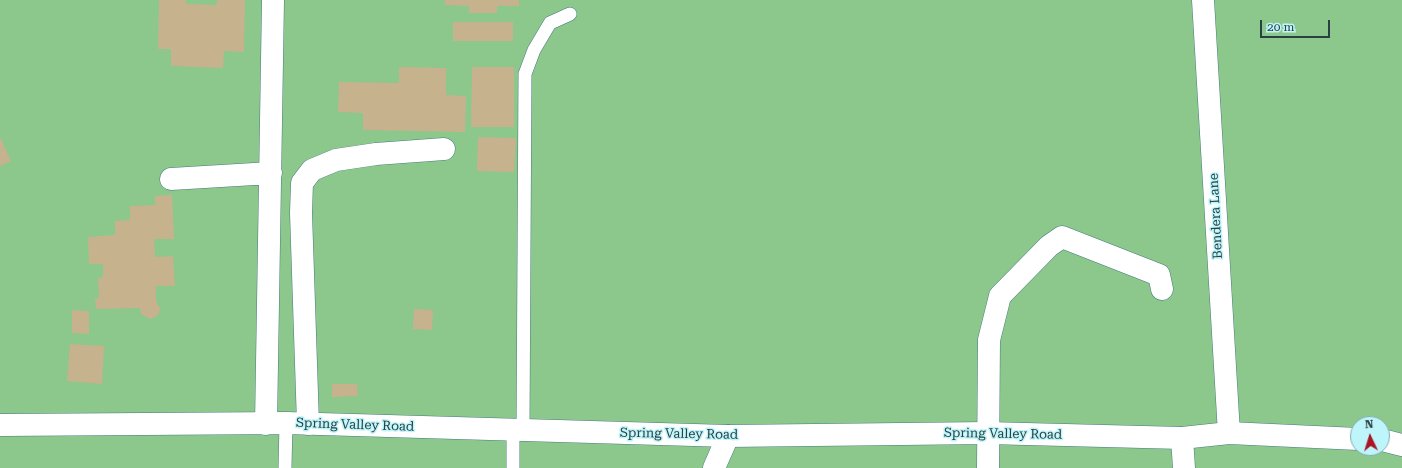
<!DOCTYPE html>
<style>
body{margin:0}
#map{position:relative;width:1402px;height:468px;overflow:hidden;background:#b2e8ee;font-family:"Roboto Serif",serif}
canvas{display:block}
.north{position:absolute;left:1350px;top:416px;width:40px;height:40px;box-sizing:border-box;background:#bef5fb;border:1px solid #83adb1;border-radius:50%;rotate:356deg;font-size:11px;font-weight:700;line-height:16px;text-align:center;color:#2a4043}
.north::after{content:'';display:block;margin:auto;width:14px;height:18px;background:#aa1523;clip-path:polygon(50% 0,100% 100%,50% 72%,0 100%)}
.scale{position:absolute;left:1260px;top:20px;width:70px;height:18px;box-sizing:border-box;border:2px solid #2a4043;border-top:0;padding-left:5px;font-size:12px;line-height:14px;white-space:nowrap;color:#2a4043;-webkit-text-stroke:3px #bef5fb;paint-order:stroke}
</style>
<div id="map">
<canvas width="1402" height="468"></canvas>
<div class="north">N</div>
<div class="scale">20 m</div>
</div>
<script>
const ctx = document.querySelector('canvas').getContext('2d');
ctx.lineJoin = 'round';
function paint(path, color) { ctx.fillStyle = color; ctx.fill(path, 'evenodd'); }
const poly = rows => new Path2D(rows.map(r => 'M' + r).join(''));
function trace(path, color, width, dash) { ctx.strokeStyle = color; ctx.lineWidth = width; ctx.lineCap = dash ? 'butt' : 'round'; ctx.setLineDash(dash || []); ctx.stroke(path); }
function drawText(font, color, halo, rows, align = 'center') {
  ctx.font = font + ' "Roboto Serif",serif'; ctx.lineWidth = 3; ctx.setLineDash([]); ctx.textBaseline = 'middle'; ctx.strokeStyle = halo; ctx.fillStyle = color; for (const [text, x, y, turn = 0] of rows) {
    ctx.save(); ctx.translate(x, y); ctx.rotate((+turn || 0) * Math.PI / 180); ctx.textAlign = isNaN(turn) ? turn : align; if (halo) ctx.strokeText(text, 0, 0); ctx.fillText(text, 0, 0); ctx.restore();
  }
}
paint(poly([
 [0,0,1402,0,1402,468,0,468],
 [1358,424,1382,424,1382,448,1358,448]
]), '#8cc78b');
paint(poly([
 [159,0,186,0,186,4,217,5,217,0,245,0,244,52,224,51,223,68,171,66,171,49,158,49],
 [445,0,519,0,519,6,497,6,497,13,469,13,469,6,445,5],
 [453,22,513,22,513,41,453,41],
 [399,67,446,68,446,95,466,96,465,132,363,130,363,113,338,112,339,82,399,83],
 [472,67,514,67,514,127,471,127],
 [0,137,11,161,0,166],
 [478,137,516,138,514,172,477,171],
 [172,195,174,239,154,239,155,257,173,256,175,286,156,286,156,301,160,308,159,314,155,317,150,319,141,314,140,308,96,309,95,298,99,298,98,278,103,277,103,264,89,264,88,237,115,235,115,221,130,220,130,206,155,205,155,196],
 [414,309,433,310,432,330,413,329],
 [72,310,89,311,89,334,72,333],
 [70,344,104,346,102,384,67,381],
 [332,384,357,384,358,396,332,397]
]), '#c6b38d');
const service = poly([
 [523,430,525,74,534,50,550,23,570,14],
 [285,468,286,423],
 [513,468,513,430]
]);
const minor = poly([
 [1203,0,1229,433],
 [171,179,271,173],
 [266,424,273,0],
 [308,424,301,213,302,183,312,170,336,160,376,154,444,149],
 [1182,438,1184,468],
 [714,468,728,436],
 [988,468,989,340,1000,296,1049,246,1062,237,1159,275,1162,289]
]);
const tertiary = poly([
 [0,425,286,423,728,436,987,433,1182,438,1229,433,1358,439],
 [1382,440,1402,445]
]);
trace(service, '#477b80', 14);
trace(minor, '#477b80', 23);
trace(tertiary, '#477b80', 23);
trace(service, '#fff', 13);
trace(minor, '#fff', 22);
trace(tertiary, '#fff', 22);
drawText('13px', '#2a4043', '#bef5fb', [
 ["Bendera Lane",1216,216,-93],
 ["Spring Valley Road",355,425,2],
 ["Spring Valley Road",679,434,1],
 ["Spring Valley Road",1003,434,1]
]);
</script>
